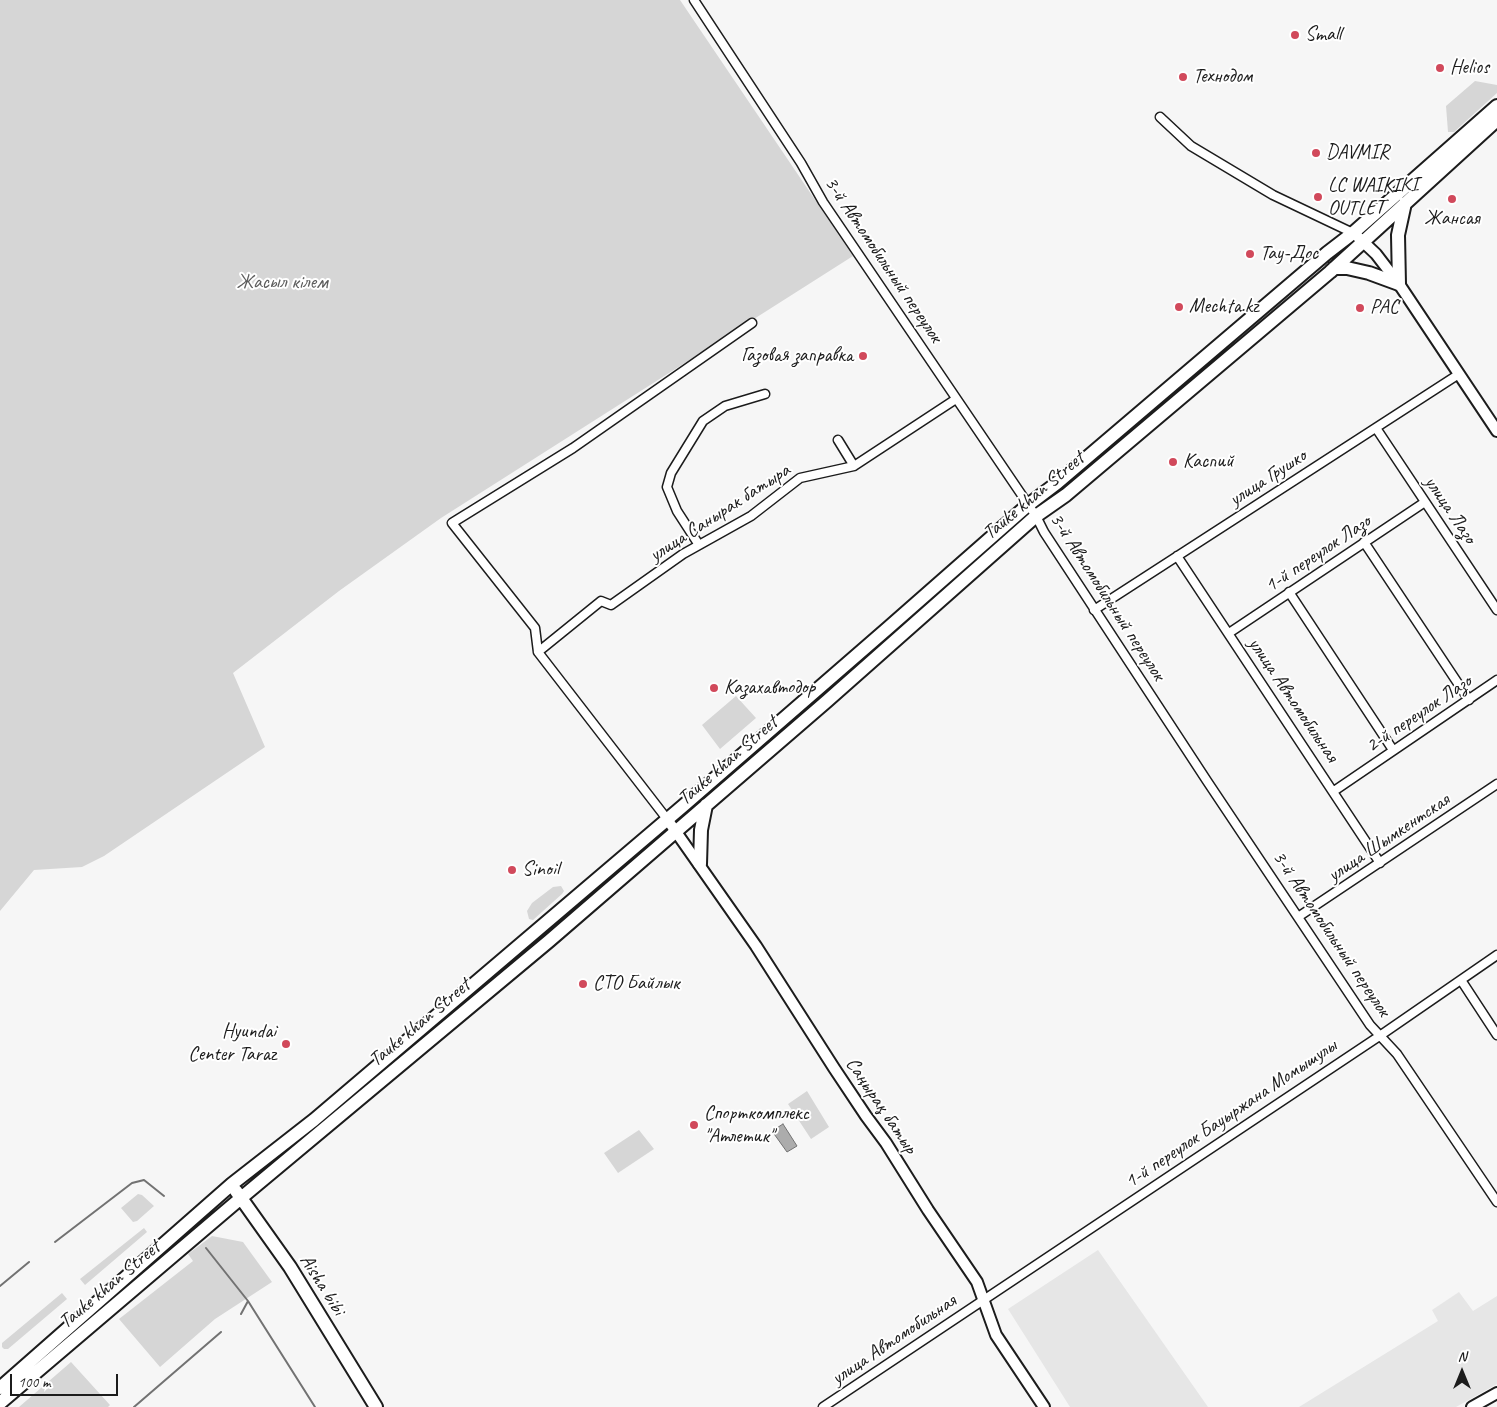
<!DOCTYPE html>
<meta charset="utf-8">
<style>
body{margin:0}
#map{position:relative;width:1497px;height:1407px;overflow:hidden;background:#f6f6f6;font-family:Caveat,sans-serif}
canvas{display:block}
.north{position:absolute;left:1437px;top:1347px;width:50px;height:50px;-webkit-text-stroke:4px #fff;paint-order:stroke;rotate:0deg;font-size:14px;font-weight:700;line-height:20px;text-align:center;color:#1c1c1c}
.north::after{content:'';display:block;margin:auto;width:18px;height:22px;background:#1c1c1c;clip-path:polygon(50% 0,100% 100%,50% 72%,0 100%)}
.scale{position:absolute;left:10px;top:1374px;width:108px;height:22px;box-sizing:border-box;border:2px solid #1c1c1c;border-top:0;padding-left:6px;font-size:15px;line-height:18px;white-space:nowrap;color:#1c1c1c;-webkit-text-stroke:4px #fff;paint-order:stroke}
</style>
<div id="map">
<canvas width="1497" height="1407"></canvas>
<div class="north">N</div>
<div class="scale">100 m</div>
</div>
<script>
const ctx = document.querySelector('canvas').getContext('2d');
ctx.lineJoin = 'round';
function paint(path, color) { ctx.fillStyle = color; ctx.fill(path, 'evenodd'); }
const poly = rows => new Path2D(rows.map(r => 'M' + r).join(''));
function trace(path, color, width, dash) { ctx.strokeStyle = color; ctx.lineWidth = width; ctx.lineCap = dash ? 'butt' : 'round'; ctx.setLineDash(dash || []); ctx.stroke(path); }
function drawText(font, color, halo, rows, align = 'center') {
  ctx.font = font + ' Caveat,sans-serif'; ctx.lineWidth = 4; ctx.setLineDash([]); ctx.textBaseline = 'middle'; ctx.strokeStyle = halo; ctx.fillStyle = color; for (const [text, x, y, turn = 0] of rows) {
    ctx.save(); ctx.translate(x, y); ctx.rotate((+turn || 0) * Math.PI / 180); ctx.textAlign = isNaN(turn) ? turn : align; if (halo) ctx.strokeText(text, 0, 0); ctx.fillText(text, 0, 0); ctx.restore();
  }
}
paint(poly([
 [1098,1250,1208,1407,1070,1407,1008,1309],
 [1459,1292,1473,1311,1497,1296,1497,1384,1456,1407,1299,1407,1438,1321,1432,1310]
]), '#e6e6e6');
paint(poly([
 [0,0,680,0,853,256,441,518,339,591,233,673,265,747,104,856,82,867,34,870,0,911],
 [1475,81,1497,85,1497,93,1454,132,1448,132,1446,106],
 [736,696,756,718,720,749,702,725],
 [561,886,564,891,562,894,533,920,529,919,527,911,532,903,553,887],
 [807,1091,829,1127,811,1139,788,1104],
 [639,1130,654,1149,618,1173,604,1153],
 [138,1194,142,1195,154,1206,137,1221,133,1222,121,1208],
 [144,1228,147,1232,85,1285,80,1279],
 [212,1236,243,1242,272,1282,215,1319,160,1367,119,1319,193,1261,188,1254],
 [62,1293,67,1299,8,1349,4,1349,2,1347,2,1343],
 [71,1362,110,1405,108,1407,19,1407]
]), '#d6d6d6');
const water = poly([
 [783,1124,797,1146,787,1152,772,1131,783,1124]
]);
paint(water, '#acacac');
trace(water, '#727272', 1);
trace(poly([
 [55,1242,132,1183,144,1180,164,1196],
 [206,1248,248,1301,241,1314],
 [0,1286,29,1262],
 [248,1301,315,1407],
 [134,1407,221,1332]
]), '#727272', 2);
const minor = poly([
 [694,0,801,163,823,202,1036,516,1044,532,1207,781,1370,1025,1397,1054,1497,1202],
 [1160,117,1191,146,1273,195,1353,233],
 [1376,428,1497,610],
 [838,440,854,466],
 [1364,542,1469,700],
 [699,545,677,511,667,487,671,473,703,421,725,406,765,394],
 [1177,556,1380,863],
 [1289,592,1393,750],
 [1094,610,1459,374],
 [1229,633,1425,502],
 [538,652,601,601,611,605,683,554,751,516,800,478,854,466,956,399],
 [1334,791,1497,680],
 [667,819,538,652,535,628,452,523,573,448,752,323],
 [1298,917,1497,784],
 [1461,980,1497,1035],
 [823,1407,1381,1035,1497,955]
]);
const tertiary = poly([
 [1358,237,1376,254,1399,284,1497,431],
 [667,819,756,946,834,1068,866,1116,886,1143,928,1210,977,1282,996,1335,1044,1407],
 [1472,1407,1497,1393]
]);
const primary = poly([
 [1334,268,1347,268,1369,273,1399,284,1398,235,1405,203],
 [700,864,701,830,706,805],
 [236,1191,290,1267,376,1407],
 [0,1388,232,1184,314,1120,683,806,888,628,1028,505,1057,483,1327,253,1353,233,1497,106],
 [0,1403,241,1198,549,941,827,701,1036,516,1066,495,1330,272,1497,120]
]);
trace(minor, '#1c1c1c', 11);
trace(tertiary, '#1c1c1c', 14);
trace(primary, '#1c1c1c', 16);
trace(minor, '#fff', 8);
trace(tertiary, '#fff', 10);
trace(primary, '#fff', 12);
for (const [x, y, r, color] of [
 [1295,35,5,"#d1495b"],
 [1440,68,5,"#d1495b"],
 [1183,77,5,"#d1495b"],
 [1316,153,5,"#d1495b"],
 [1318,197,5,"#d1495b"],
 [1452,199,5,"#d1495b"],
 [1250,254,5,"#d1495b"],
 [1179,307,5,"#d1495b"],
 [1360,308,5,"#d1495b"],
 [863,356,5,"#d1495b"],
 [1173,462,5,"#d1495b"],
 [714,688,5,"#d1495b"],
 [512,870,5,"#d1495b"],
 [583,984,5,"#d1495b"],
 [286,1044,5,"#d1495b"],
 [694,1125,5,"#d1495b"]
]) { const dot = new Path2D(); dot.arc(x, y, r, 0, 2 * Math.PI); ctx.fillStyle = color; ctx.fill(dot); trace(dot, '#fff', 2); }
drawText('20px', '#1c1c1c', '#fff', [
 ["Small",1305,35],
 ["Helios",1450,68],
 ["Технодом",1193,77],
 ["DAVMIR",1326,153],
 ["LC WAIKIKI",1328,186],
 ["OUTLET",1328,209],
 ["Жансая",1452,219,"center"],
 ["Тау-Дос",1260,254],
 ["Mechta.kz",1189,307],
 ["РАС",1370,308],
 ["Газовая заправка",853,356,"right"],
 ["Каспий",1183,462],
 ["Казахавтодор",724,688],
 ["Sinoil",522,870],
 ["СТО Байлык",593,984],
 ["Hyundai",276,1032,"right"],
 ["Center Taraz",276,1055,"right"],
 ["Спорткомплекс",704,1114],
 ["\"Атлетик\"",704,1137]
], 'left');
drawText('20px', '#1c1c1c', '#fff', [
 ["3-й Автомобильный переулок",883,260,56],
 ["улица Грушко",1268,478,-33],
 ["Tauke khan Street",1034,496,-40],
 ["улица Лазо",1450,510,56],
 ["улица Санырак батыра",720,513,-33],
 ["1-й переулок Лазо",1318,554,-34],
 ["3-й Автомобильный переулок",1107,597,57],
 ["улица Автомобильная",1293,700,56],
 ["2-й переулок Лазо",1419,714,-34],
 ["Tauke khan Street",728,761,-41],
 ["улица Шымкентская",1389,838,-34],
 ["3-й Автомобильный переулок",1331,934,56],
 ["Tauke khan Street",420,1023,-40],
 ["Саңырақ батыр",881,1106,56],
 ["1-й переулок Бауыржана Момышулы",1231,1114,-34],
 ["Tauke khan Street",110,1285,-40],
 ["Aisha bibi",322,1285,58],
 ["улица Автомобильная",894,1340,-34]
]);
drawText('20px', '#5d5d5d', '#fff', [
 ["Жасыл кілем",282,283]
]);
</script>
